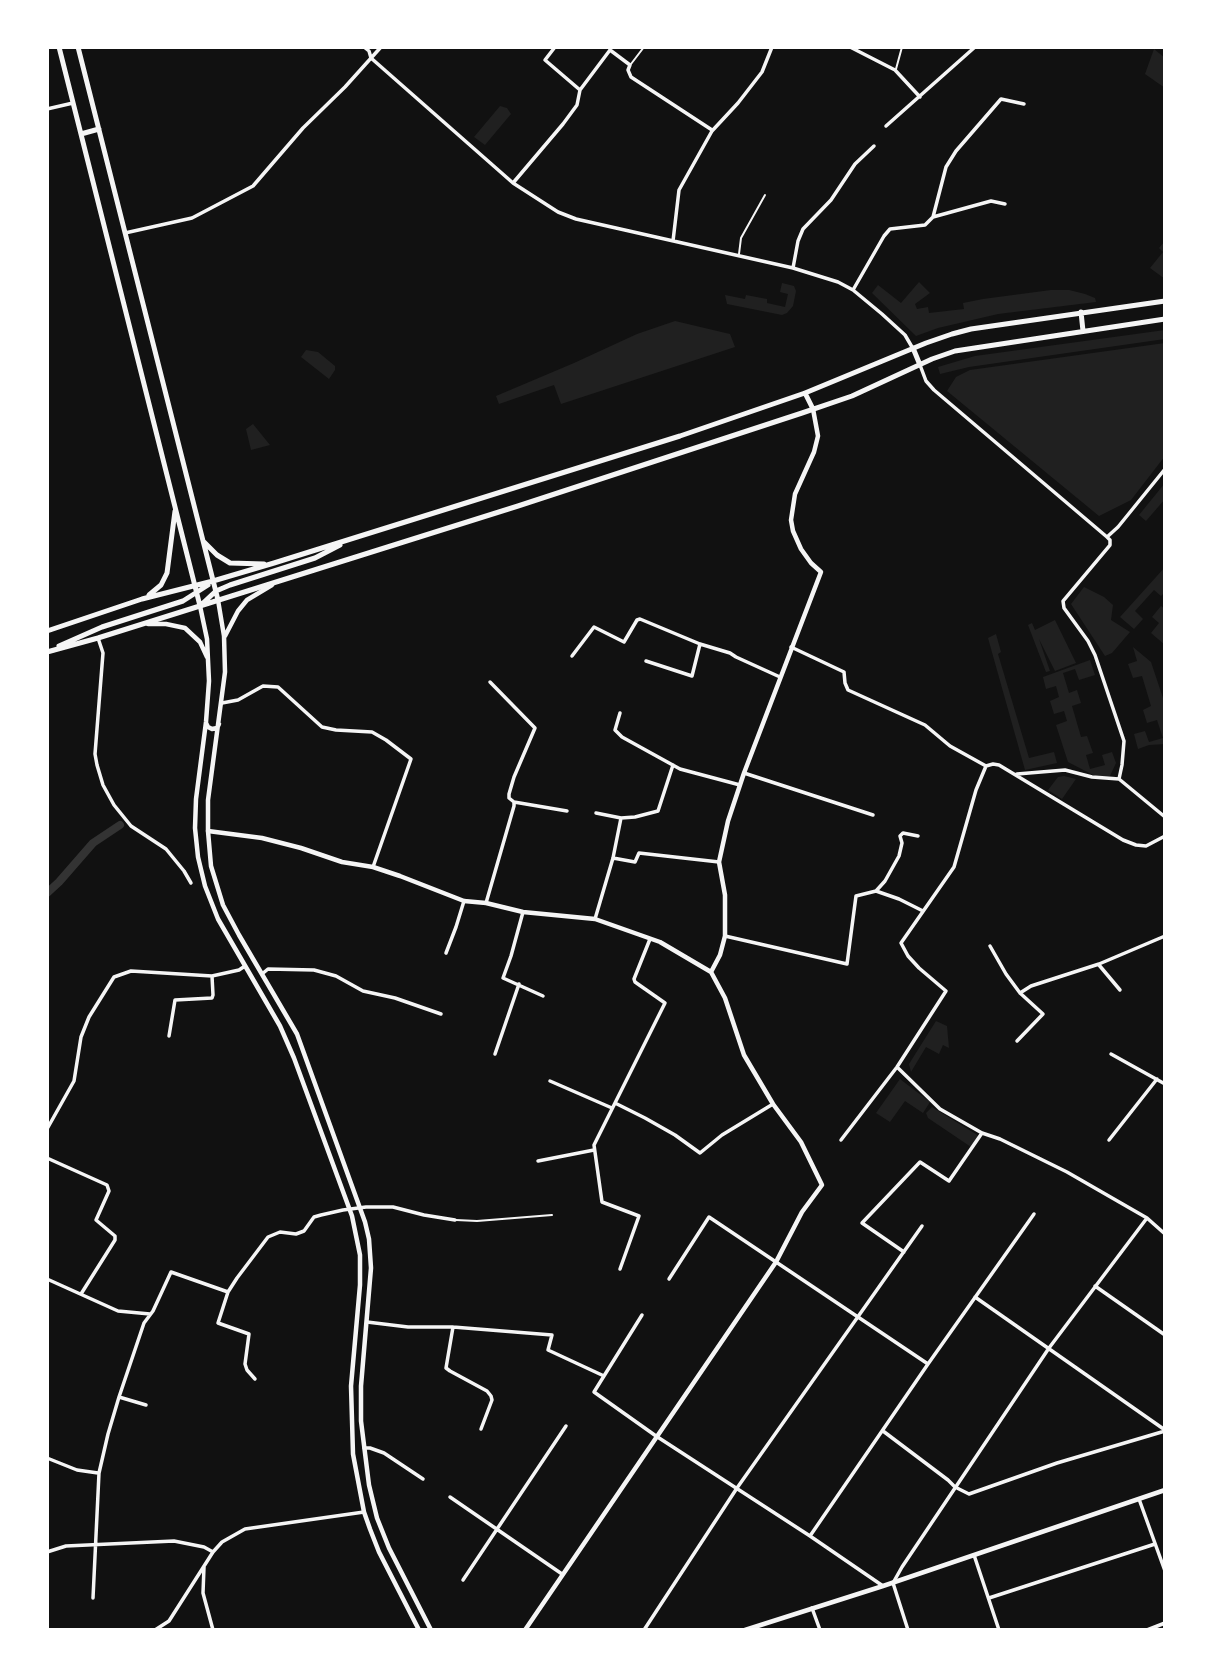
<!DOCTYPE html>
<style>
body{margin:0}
#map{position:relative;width:1212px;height:1677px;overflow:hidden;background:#111;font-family:Helvetica,sans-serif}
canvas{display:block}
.frame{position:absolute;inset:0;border:49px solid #fff;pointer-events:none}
</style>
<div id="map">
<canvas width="1212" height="1677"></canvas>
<div class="frame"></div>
</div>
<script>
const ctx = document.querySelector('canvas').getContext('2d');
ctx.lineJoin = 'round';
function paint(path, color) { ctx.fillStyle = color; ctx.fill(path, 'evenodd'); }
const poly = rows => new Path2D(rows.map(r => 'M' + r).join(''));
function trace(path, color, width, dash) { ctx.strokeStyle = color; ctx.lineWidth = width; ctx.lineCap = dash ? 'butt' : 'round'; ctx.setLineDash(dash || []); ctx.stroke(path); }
paint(poly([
 [1154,49,1165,58,1165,88,1145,74],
 [500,106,507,108,511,114,485,145,474,137],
 [1165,241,1165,279,1150,268,1163,252,1159,248],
 [919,282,930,293,915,304,917,309,928,307,929,313,964,309,963,303,983,299,1051,290,1069,290,1085,294,1095,298,1096,302,998,314,938,328,916,336,872,293,878,285,901,303],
 [782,283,794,286,796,291,793,306,787,313,782,315,727,304,725,295,745,299,746,295,767,299,767,303,785,307,788,294,780,292],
 [675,321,730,334,735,347,561,404,554,385,499,404,496,396,574,363,637,334],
 [1165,330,1165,339,969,367,940,374,938,367,975,356],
 [1165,343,1165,456,1131,500,1099,516,947,391,956,377,970,370],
 [306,350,318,352,335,366,335,370,329,379,301,357],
 [253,424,270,445,251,450,246,429],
 [1165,483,1165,499,1146,521,1139,515],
 [1165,567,1165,592,1161,596,1154,590,1135,611,1143,619,1134,629,1120,617],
 [1084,587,1104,597,1113,605,1111,620,1130,632,1112,653,1105,656,1071,604],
 [1161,606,1165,609,1165,645,1151,633,1159,623,1152,617],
 [1055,620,1076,663,1055,671,1039,639,1050,671,1046,672,1028,625,1032,623,1035,630],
 [996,634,1001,652,998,654,1029,758,1054,752,1057,763,1025,770,988,638],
 [1133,647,1151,662,1165,704,1165,744,1149,745,1138,749,1134,734,1145,731,1149,742,1163,738,1157,720,1147,723,1143,710,1151,706,1142,676,1133,678,1128,664,1137,661],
 [1090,660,1095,675,1079,680,1075,669,1063,673,1069,693,1077,690,1081,703,1072,706,1081,737,1087,736,1093,753,1086,755,1090,769,1105,765,1102,755,1112,752,1116,763,1110,776,1099,778,1068,762,1056,725,1067,721,1064,711,1054,714,1050,701,1059,697,1056,686,1046,689,1043,677],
 [1064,776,1076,779,1062,799,1048,790,1058,777],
 [936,1021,947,1026,949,1048,943,1045,939,1054,926,1047,911,1072,909,1064],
 [900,1079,930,1102,923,1113,905,1101,890,1122,876,1113],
 [932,1107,979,1136,971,1147,928,1118,926,1113]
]), '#202020');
trace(poly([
 [47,893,59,882,93,843,120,825]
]), '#333', 8);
trace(poly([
 [631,64,644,47],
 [896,69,902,47],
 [739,254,741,238,765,195],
 [456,1220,477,1221,552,1215]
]), '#f5f5f5', 2);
trace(poly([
 [364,47,369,51,371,58,513,183,558,212,576,219,793,268,838,282,853,290,882,314,905,335,912,347],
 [555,47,545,60,580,90],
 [850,47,895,70,920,97],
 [610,50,630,65,628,70,631,77,712,130],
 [47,109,73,103],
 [886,126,975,47],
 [513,183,563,124,577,105,580,90,610,50,610,47],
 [933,217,946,167,956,151,1001,99,1024,104],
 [125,233,192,218,253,186,303,128,345,87,381,47],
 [673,241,679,190,712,131,738,103,762,72,772,47],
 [793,268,798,241,803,229,831,200,855,164,874,146],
 [853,290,884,236,890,229,925,225,933,217,991,201,1005,204],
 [920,365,926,381,934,390,1107,537],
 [1107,537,1110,540,1110,545,1063,601,1064,608,1088,641,1095,655,1124,741,1122,765,1119,779],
 [1107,537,1118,527,1165,469],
 [98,638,103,653,95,754,97,765,103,785,114,805,131,826,166,849,184,871,191,883],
 [791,647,844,672,845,683,848,690,925,725,950,746,986,766],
 [572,656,594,627,624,642,637,620,640,619,700,644,730,653,736,657,780,677],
 [646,661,692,676,700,644],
 [222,703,238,700,263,686,278,687,322,727,336,730,372,732,386,740,411,759,373,867],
 [620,713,615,730,622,737,680,769,740,785],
 [986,766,993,764,999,765,1123,840,1136,845,1146,846,1165,836],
 [744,773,873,815],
 [1017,774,1065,770,1092,777,1119,779],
 [1119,779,1165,817],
 [514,802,567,811],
 [596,813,621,818,635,817,658,811,673,765],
 [613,858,635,862,639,853,719,862],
 [876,891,885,881,899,856,902,843,900,836,903,833,918,836],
 [486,903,514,806,514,802,509,798,509,794,514,777,535,728,490,682],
 [523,912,511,956,503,978,543,996],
 [595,919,613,858,621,818],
 [725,936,847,964,856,896,876,891,899,899,923,911],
 [990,946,1006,974,1020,993,1043,1014,1017,1041],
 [446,953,456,927,464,901],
 [1099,965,1120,990],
 [262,974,268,969,314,970,336,976,363,991,395,998,441,1014],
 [1020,993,1031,986,1099,964,1165,936],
 [169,1036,175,1000,212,998,213,995,212,976],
 [495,1054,519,984],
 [1111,1054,1165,1084],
 [897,1067,940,1109,982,1133,1000,1139,1067,1172,1147,1218,1165,1234],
 [550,1081,612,1108],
 [615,1103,645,1118,675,1135,700,1153,722,1135,773,1104],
 [47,1129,74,1081,81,1037,89,1017,114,977,131,971,212,976,239,970,245,966],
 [841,1140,897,1067,946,991,919,968,908,956,901,943,954,867,976,790,986,766],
 [1109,1140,1157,1079],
 [47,1158,107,1185,109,1191,96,1220,115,1236,115,1240,81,1294],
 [538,1161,594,1150],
 [904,1252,862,1223,920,1162,949,1181,982,1133],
 [620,1269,639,1216,602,1202,594,1145,665,1003,635,982,634,979,650,939],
 [47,1279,118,1311,150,1314],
 [669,1279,709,1217,928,1364],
 [1095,1286,1165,1335],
 [975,1297,1165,1430],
 [642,1315,594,1392,656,1436,810,1536,883,1586],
 [367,1322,408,1327,453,1327,552,1335,548,1350,604,1376],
 [453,1327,446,1368,450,1371,487,1391,491,1396,492,1400,481,1429],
 [255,1379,247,1370,245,1364,249,1334,218,1323,228,1292,237,1278,268,1237,280,1232,296,1234,304,1231,314,1217,321,1215,343,1210,366,1207,393,1207,424,1215,455,1220],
 [119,1397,146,1405],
 [883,1431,948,1480,955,1487,969,1494,1057,1463,1165,1431],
 [364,1448,370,1448,384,1453,423,1479],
 [47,1458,77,1470,98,1473],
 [450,1497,562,1574],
 [1139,1499,1165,1571],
 [810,1536,928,1364,1034,1214],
 [47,1552,66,1546,174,1541,204,1547,213,1552,222,1542,245,1529,364,1512],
 [974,1555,999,1630],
 [204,1567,203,1593,213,1630],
 [463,1580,566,1426],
 [93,1598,99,1473,108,1434,119,1397,144,1323,153,1311,171,1272,228,1292],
 [989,1598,1155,1544],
 [812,1608,820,1630],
 [155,1630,169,1621,213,1552],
 [644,1630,737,1488,922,1226],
 [908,1630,893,1583,902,1567,1049,1348,1147,1218],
 [1147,1630,1165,1623]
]), '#f5f5f5', 3.5);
trace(poly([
 [208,831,262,838,301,848,342,862,373,867,400,876,464,901,486,903,523,912,595,919,660,942,711,972,725,998,744,1055,773,1104,801,1142,822,1185,802,1212,776,1262,525,1630],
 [711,972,720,955,725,936,725,895,719,862,728,821,744,773,821,572,811,563,801,549,793,531,791,520,795,494,814,452,818,436,813,409],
 [745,1630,883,1586,1165,1490]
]), '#f5f5f5', 4.5);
trace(poly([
 [218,600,224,636,225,672,208,800,208,831,211,866,223,905,239,935,297,1034,365,1222,369,1239,371,1268,361,1386,361,1421,369,1485,377,1518,389,1548,431,1630],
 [200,606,207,639,209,681,206,722,196,799,195,828,198,857,205,886,218,919,280,1026,294,1058,352,1216,360,1255,360,1285,351,1386,353,1454,364,1512,370,1529,379,1552,419,1630],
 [148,624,166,624,185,628,200,642,207,657],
 [225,636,238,611,247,600,272,585],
 [206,723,208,727,212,729,217,728,219,724]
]), '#f5f5f5', 4.5);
trace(poly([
 [59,47,200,606],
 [78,47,218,600],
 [81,134,99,129],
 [1081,312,1083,331],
 [913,348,920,365],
 [805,393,813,409],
 [204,542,217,555,230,563,264,564],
 [149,595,161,585,167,573,175,511],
 [202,604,216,591,230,585,315,558,340,545],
 [47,631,142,599,213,581,274,563,680,436,805,393,926,343,952,334,971,329,1165,301],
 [59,646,102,627,183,601,208,585],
 [47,652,98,638,518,506,802,413,852,396,932,359,955,351,1165,319]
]), '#f5f5f5', 5);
</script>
